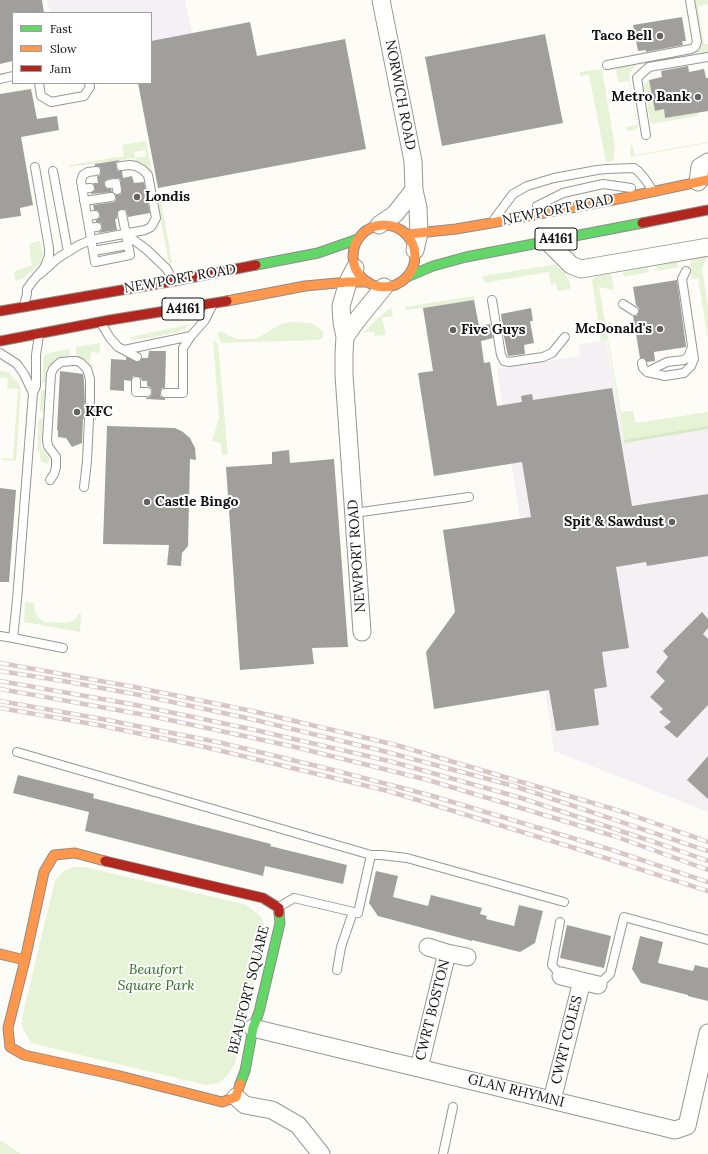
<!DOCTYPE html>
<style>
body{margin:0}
#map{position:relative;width:708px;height:1154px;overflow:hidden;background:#fdfcf7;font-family:Lora,serif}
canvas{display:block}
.legend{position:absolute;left:12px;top:12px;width:140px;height:72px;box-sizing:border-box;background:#fff;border:1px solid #a0a0a0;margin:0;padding:5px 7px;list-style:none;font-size:12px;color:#111}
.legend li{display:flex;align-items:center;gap:8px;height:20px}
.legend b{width:20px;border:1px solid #a0a0a0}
</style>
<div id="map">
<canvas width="708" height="1154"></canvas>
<ul class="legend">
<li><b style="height:5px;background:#63d668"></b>Fast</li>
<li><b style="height:5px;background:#ff974d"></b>Slow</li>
<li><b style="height:5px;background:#b3261e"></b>Jam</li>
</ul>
</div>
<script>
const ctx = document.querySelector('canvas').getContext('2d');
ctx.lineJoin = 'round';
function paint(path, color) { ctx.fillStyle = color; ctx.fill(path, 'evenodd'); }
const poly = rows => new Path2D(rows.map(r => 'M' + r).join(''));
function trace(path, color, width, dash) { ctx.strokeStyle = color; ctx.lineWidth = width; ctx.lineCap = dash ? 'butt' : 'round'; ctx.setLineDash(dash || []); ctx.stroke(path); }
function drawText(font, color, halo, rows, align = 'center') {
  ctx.font = font + ' Lora,serif'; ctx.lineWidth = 4; ctx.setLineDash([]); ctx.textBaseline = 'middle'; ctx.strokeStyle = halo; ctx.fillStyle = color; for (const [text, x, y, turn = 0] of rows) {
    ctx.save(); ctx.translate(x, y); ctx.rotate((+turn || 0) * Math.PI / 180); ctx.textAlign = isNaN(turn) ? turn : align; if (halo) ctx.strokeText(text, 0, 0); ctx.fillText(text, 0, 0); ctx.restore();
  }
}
paint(poly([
 [47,0,185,0,192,33,151,41,151,13,50,13],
 [606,340,624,440,708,426,708,812,554,751,530,584,497,369,580,356,578,345]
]), '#f5f0f3');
paint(poly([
 [695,0,708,0,708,4,698,6,704,44,708,44,708,52,637,65,632,69,629,76,638,126,635,130,629,131,626,129,626,127,637,125,629,81,618,82,616,70,619,66,694,53,699,50,702,45],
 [602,69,615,148,613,161,606,162,589,75,580,76,580,72],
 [648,80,649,80,655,110,664,109,665,118,699,112,697,116,651,124,644,88,644,85],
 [146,141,152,171,136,162,135,158,69,167,70,165,124,156,122,145],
 [145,150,146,156,135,158,134,152],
 [708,142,708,143,631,157,630,148,631,145,632,144,635,155],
 [161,199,172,263,169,263,157,200],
 [39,241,40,241,43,254,40,263,24,278,16,281,14,275,15,271,32,265,29,244],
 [708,256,702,268,708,307,708,340,698,278,692,279,690,267,692,259],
 [677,262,678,267,657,271,656,266],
 [551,265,556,265,564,272,570,283,570,289,558,291,556,283,551,284,549,272,484,283,483,276],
 [648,267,649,272,624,277,623,272],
 [611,273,614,290,599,287,621,412,633,411,636,423,708,412,708,426,624,440,607,340,601,341,592,280,596,276],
 [474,296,474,301,406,310,405,307],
 [391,307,393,316,382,318,386,335,375,336,374,332,364,332,378,318],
 [288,322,311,323,318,327,323,332,323,337,319,340,221,343,217,333,222,331,227,335,237,339,256,339,279,325],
 [190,324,187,327,181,331,156,337,131,340,131,337],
 [213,340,218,344,228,455,222,455,221,443,212,441,219,418],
 [100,343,100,353,91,352,90,363,84,359,76,356,76,347],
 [70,349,70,356,58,359,53,363,49,367,47,373,46,383,42,383,44,356,49,353],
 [0,370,9,373,19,384,21,391,16,461,2,460,2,458,13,459,18,389,7,388,8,378,0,377],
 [41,389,45,390,44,412,40,411],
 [39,418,43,419,41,447,50,459,47,464,42,462,40,458,40,452,37,451],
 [25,602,34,603,35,612,39,618,45,622,66,623,72,621,76,618,78,614,81,614,80,632,24,622],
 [74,867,84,867,244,904,252,909,262,918,266,931,235,1063,228,1075,219,1083,206,1085,39,1045,31,1042,26,1034,22,1025,22,1017,54,885,56,879,64,871],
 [0,1140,21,1154,0,1154]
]), '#e7f3d7');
paint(poly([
 [708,426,708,429,624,443,624,440]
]), '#d8eac5');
paint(poly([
 [0,0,42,0,44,13,13,13,13,61,0,64],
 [682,17,686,41,682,41,683,45,646,52,646,50,638,51,633,25],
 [250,22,257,56,345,39,366,149,158,188,138,83,151,83,151,41],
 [545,34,563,123,442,146,425,57],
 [688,66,689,72,704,69,706,78,708,78,708,111,665,118,664,109,655,111,649,80,662,77,661,71],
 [31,89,37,119,57,116,59,130,21,137,33,205,20,208,21,216,0,219,0,94],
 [120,160,116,163,116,167,118,171,122,171,123,178,132,176,134,183,144,182,150,213,128,217,126,210,121,209,117,213,117,219,115,219,117,230,98,233,102,229,102,227,101,223,96,222,96,220,100,217,100,214,97,210,94,210,93,205,114,202,116,199,116,195,121,194,122,189,120,179,116,178,108,179,104,182,104,185,107,189,111,189,112,192,91,194,91,193,95,190,95,188,93,183,98,183,97,176,100,175,101,171,100,167,95,166,95,164],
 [677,280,686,346,686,347,654,352,655,361,647,362,644,358,640,358,633,316,637,316,639,311,639,308,636,305,633,287],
 [474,300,479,326,490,324,493,338,481,341,484,363,490,362,497,406,522,402,521,396,532,394,533,400,612,388,632,506,708,494,708,556,647,566,646,562,616,567,629,648,602,652,607,687,594,689,599,725,556,731,549,690,434,709,426,652,455,612,443,530,531,517,522,462,434,476,418,373,433,371,423,308],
 [531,308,533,321,530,321,534,343,524,345,525,354,508,356,501,322,502,322,501,314],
 [149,351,166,351,165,388,162,388,160,393,160,396,165,398,165,400,146,399,146,398,149,397,152,394,152,390,150,387,147,386,147,381,142,381,141,378,136,376,133,376,131,381,124,380,124,391,110,390,111,359,126,360,126,357,138,362,140,361,142,358,148,358],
 [60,371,83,374,84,380,85,406,88,409,93,409,96,404,96,420,92,414,89,414,85,416,83,419,82,443,72,447,66,438,58,437,58,430,57,430],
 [107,426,175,428,183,432,190,438,195,448,196,460,190,459,188,546,182,553,181,566,167,565,169,545,103,544],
 [289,450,290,463,334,459,348,647,312,648,314,664,240,670,226,467,272,464,272,452],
 [0,488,16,490,9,582,0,582],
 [702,612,708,619,708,628,703,634,708,639,708,705,677,738,664,727,671,722,659,712,663,709,650,697,665,681,656,672,668,657,663,651],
 [708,756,708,799,687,780],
 [18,775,94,794,93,798,271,844,270,846,347,865,343,884,265,866,263,876,85,831,89,812,13,793],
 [376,871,398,876,393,897,428,906,431,895,482,908,480,914,487,916,486,919,514,926,519,905,543,911,535,943,520,952,472,940,472,941,378,916,369,903],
 [567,925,611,936,604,968,560,958],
 [640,936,663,942,658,963,693,971,695,965,708,968,708,1001,688,996,688,995,641,983,632,969]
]), '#a19f9c');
const lane = poly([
 [607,65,691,49,695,47,697,42,690,0],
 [0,79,13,76],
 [39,83,41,96,51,102,84,96,90,87,89,83],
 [646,135,637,78,649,67,708,57],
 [53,171,68,252],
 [96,171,88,172,83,175,81,181,95,262,130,255,122,214],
 [109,184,116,183,117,190],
 [82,189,90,188],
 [84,201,111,197],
 [537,206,563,193,603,184,631,188],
 [87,216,95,215],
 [495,218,513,194,527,186,554,178,597,170,607,169,634,168,638,171,645,179,653,191],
 [89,228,97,227],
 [126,234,147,250,166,268,173,280],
 [93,251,128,245],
 [40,274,58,258,79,245,91,240,145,230,151,227,156,218,148,175,143,170,136,166,130,165,121,166],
 [492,300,501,355,504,361,509,362,543,357,552,353,565,337],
 [623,304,634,311],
 [24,305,27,294,27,289,32,282,44,268,49,256,49,248,35,167],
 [101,323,110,338,118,347,137,357],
 [39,335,36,355,36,386,33,393,17,600,13,638,63,648],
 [124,350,191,336,205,320,212,306],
 [0,353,17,364,24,374,33,393],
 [642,363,643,368,647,372,665,376,684,373,691,366,694,359,682,279,686,271],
 [647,372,667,362,684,360,688,357,692,347],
 [136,381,136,392,147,392],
 [165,393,183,393,183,348,191,336],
 [50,480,54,474,56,467,56,457,48,446,47,440,51,374,53,369,57,365,61,362,73,361,77,361,81,363,87,369,90,379,90,404],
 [84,487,87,461,89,419],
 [354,513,469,497],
 [0,636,13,638],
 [17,752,371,855,381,855,407,858,564,902],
 [279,907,294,898,358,913,371,855],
 [560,922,552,965,561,976],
 [337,970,341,947,353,912],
 [598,985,610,974,624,917,708,940],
 [443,1154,453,1107]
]);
const street = poly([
 [381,0,413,161,414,190,418,208,419,233,415,250],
 [698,182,700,167,708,162],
 [379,225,395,214,414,190],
 [547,241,571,265,581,269,708,247],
 [355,268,348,282,341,306,342,322,345,337,344,353,344,375,362,632],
 [345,337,357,320,384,287],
 [428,947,447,953,467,957],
 [561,976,598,985],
 [253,1028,675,1130,687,1126,708,1033],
 [419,1068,447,953],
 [236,1097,245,1105,272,1110,298,1125,321,1154],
 [552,1100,582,981]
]);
const fast = poly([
 [256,265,318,253,358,239],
 [407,277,433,266,466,257,642,223],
 [240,1084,245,1071,253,1028,259,1012,280,923,279,913]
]);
const slow = poly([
 '353 256a31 31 0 1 1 62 0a31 31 0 1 1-62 0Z',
 [408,234,456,229,491,223,623,198,708,180],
 [227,301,305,286,348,282,368,282],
 [0,954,25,960,44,872,54,855,75,853,105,861],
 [25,960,8,1028,10,1047,24,1055,120,1076,222,1102,236,1097,240,1084]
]);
const jam = poly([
 [642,223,708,210],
 [0,311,174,281,256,265],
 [0,341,110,320,227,301],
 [105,861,263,898,279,908,279,913]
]);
trace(lane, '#979795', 10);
trace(street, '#979795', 19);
trace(fast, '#8e8d8b', 11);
trace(slow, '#8e8d8b', 11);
trace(jam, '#8e8d8b', 11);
trace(lane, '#fffffe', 8);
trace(street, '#fffffe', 17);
trace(fast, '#63d668', 9);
trace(slow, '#ff974d', 9);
trace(jam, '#b3261e', 9);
const rail = poly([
 [0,663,134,687,252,711,396,745,620,811,708,842],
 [0,671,63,681,140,695,251,719,383,751,514,786,708,851],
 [0,681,136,705,255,730,389,761,518,797,669,847,708,861],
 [0,689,151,716,295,747,428,780,617,837,708,870],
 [0,701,102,719,222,743,329,769,429,795,612,850,708,882],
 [0,708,98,725,205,747,388,791,568,846,708,891]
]);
trace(rail, '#d9c6c7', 4.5);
trace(rail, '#fff', 3, [9]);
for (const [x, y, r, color] of [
 [660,36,4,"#646362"],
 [698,97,4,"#646362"],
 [137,197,4,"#646362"],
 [660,329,4,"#646362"],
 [453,330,4,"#646362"],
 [77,412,4,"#646362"],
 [147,502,4,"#646362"],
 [672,522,4,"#646362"]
]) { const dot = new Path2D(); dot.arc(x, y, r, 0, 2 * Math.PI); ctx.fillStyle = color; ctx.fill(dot); trace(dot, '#fff', 1.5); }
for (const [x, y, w] of [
 [556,239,42],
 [183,309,42]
]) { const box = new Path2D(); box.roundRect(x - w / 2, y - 11, w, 22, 3); ctx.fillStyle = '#fff'; ctx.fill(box); trace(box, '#111', 1); }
drawText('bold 13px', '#111', null, [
 ["A4161",556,239],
 ["A4161",183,309]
]);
drawText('bold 14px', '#111', '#fff', [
 ["Taco Bell",652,36],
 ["Metro Bank",690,97],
 ["Londis",145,197,"left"],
 ["McDonald's",652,329],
 ["Five Guys",461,330,"left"],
 ["KFC",85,412,"left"],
 ["Castle Bingo",155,502,"left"],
 ["Spit & Sawdust",664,522]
], 'right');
drawText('14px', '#111', '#fff', [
 ["NORWICH ROAD",400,95,79],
 ["NEWPORT ROAD",558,210,-11],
 ["NEWPORT ROAD",180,279,-10],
 ["NEWPORT ROAD",357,556,-94],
 ["BEAUFORT SQUARE",249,990,-76],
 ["CWRT BOSTON",433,1010,-76],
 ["CWRT COLES",567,1040,-76],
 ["GLAN RHYMNI",516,1091,14]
]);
drawText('italic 14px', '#2f6b1f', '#fff', [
 ["Beaufort",156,970],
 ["Square Park",156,986]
]);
</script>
